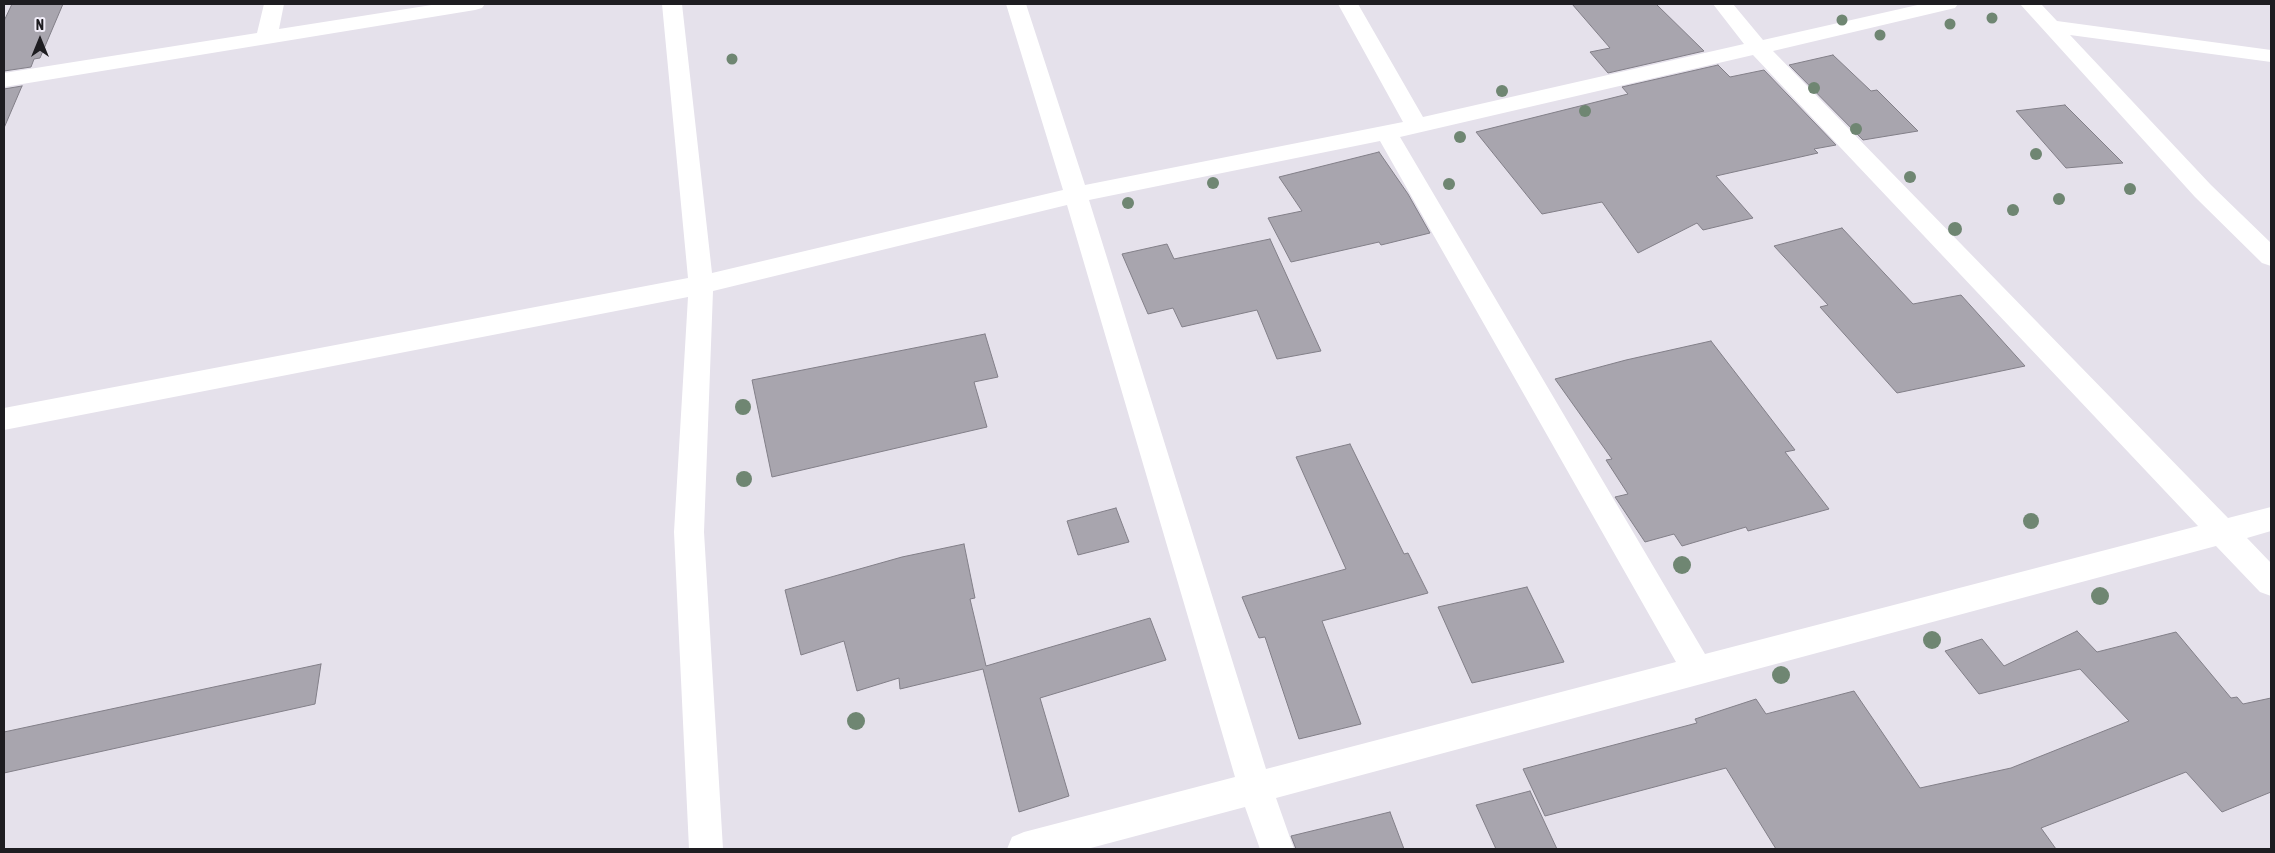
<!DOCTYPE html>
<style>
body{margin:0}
#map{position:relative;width:2275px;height:853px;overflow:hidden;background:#e5e1eb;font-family:"Asap Condensed",sans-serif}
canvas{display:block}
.frame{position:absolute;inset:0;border:5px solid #1e1d21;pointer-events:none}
.north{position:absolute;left:15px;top:15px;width:50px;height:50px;-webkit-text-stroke:4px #f2eef9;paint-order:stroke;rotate:0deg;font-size:14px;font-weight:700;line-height:20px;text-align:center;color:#1e1d21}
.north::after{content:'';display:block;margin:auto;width:18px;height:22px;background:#1e1d21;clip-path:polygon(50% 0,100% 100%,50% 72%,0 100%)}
</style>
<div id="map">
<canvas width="2275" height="853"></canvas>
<div class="frame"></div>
<div class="north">N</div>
</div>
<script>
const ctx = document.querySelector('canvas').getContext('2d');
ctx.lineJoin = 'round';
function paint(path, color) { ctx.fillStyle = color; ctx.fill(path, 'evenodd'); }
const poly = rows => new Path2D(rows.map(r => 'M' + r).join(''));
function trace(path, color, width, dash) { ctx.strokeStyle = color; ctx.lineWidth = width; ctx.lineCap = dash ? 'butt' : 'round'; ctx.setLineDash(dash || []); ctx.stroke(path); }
const building = poly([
 [12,4,63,4,40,58,34,59,31,67,4,71,4,21,12,4],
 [1572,4,1656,4,1704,51,1608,73,1590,52,1610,48,1572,4],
 [1833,55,1871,91,1877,90,1918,131,1863,140,1789,65,1833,55],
 [1718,65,1730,77,1764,70,1836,145,1814,149,1818,153,1716,176,1753,218,1703,230,1697,223,1638,253,1602,202,1542,214,1476,132,1628,94,1622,87,1718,65],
 [22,86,4,128,4,89,22,86],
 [2065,105,2123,163,2066,168,2016,111,2065,105],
 [1379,152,1408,194,1430,233,1381,245,1379,242,1291,262,1268,218,1302,211,1279,177,1379,152],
 [1842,228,1913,304,1961,295,2025,366,1897,393,1820,307,1828,305,1774,246,1842,228],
 [1270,239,1321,351,1277,359,1257,310,1182,327,1173,308,1148,314,1122,254,1167,244,1174,259,1270,239],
 [985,334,998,377,974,382,987,427,772,477,752,380,985,334],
 [1711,341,1795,450,1785,452,1829,509,1748,531,1746,527,1682,546,1674,534,1645,542,1615,497,1628,494,1606,460,1612,459,1555,379,1626,360,1711,341],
 [1350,444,1404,554,1408,553,1428,593,1322,621,1361,724,1299,739,1265,637,1259,638,1242,597,1346,569,1296,457,1350,444],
 [1116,508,1129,542,1078,555,1067,521,1116,508],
 [964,544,975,598,970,599,986,666,1150,618,1166,660,1040,698,1069,796,1019,812,983,669,900,689,899,678,857,691,844,641,801,655,785,590,902,557,964,544],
 [1527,587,1564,662,1472,683,1438,607,1527,587],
 [2077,631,2097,652,2176,632,2231,698,2237,697,2243,704,2271,698,2271,792,2222,812,2186,772,2041,828,2056,849,1776,849,1726,768,1545,816,1523,769,1697,723,1695,719,1756,699,1766,714,1854,691,1920,788,2011,768,2129,721,2080,669,1979,694,1945,651,1982,639,2004,666,2077,631],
 [321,664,315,704,4,773,4,732,321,664],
 [1530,791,1557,849,1496,849,1476,805,1530,791],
 [1390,812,1404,849,1296,849,1291,836,1390,812]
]);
paint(building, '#a8a5ae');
trace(building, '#827f88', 1);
paint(poly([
 [264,4,284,4,279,29,438,4,485,4,482,8,475,10,4,87,4,73,257,33,264,4],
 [662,4,682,4,712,273,1063,190,1006,4,1026,4,1085,185,1403,122,1338,4,1358,4,1423,117,1744,44,1713,4,1733,4,1763,40,1922,4,1958,4,1955,8,1773,51,2228,518,2271,507,2271,531,2247,538,2271,563,2271,596,2260,592,2216,546,1276,798,1294,849,1260,849,1245,807,1087,849,1007,849,1012,837,1024,832,1235,777,1067,205,713,291,704,532,723,849,689,849,674,532,688,297,4,430,4,408,688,278,662,4],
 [1753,55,2198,526,1705,654,1400,137,1753,55],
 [1380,141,1676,662,1266,769,1089,200,1380,141],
 [2020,4,2041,4,2057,21,2271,50,2271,62,2070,35,2211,185,2271,243,2271,266,2262,263,2195,197,2020,4]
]), '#fff');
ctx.fillStyle = '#6f8672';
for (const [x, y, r] of [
 [1992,18,5.5],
 [1842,20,5.5],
 [1950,24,5.5],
 [1880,35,5.5],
 [732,59,5.5],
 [1814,88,6],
 [1502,91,6],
 [1585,111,6],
 [1856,129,6],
 [1460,137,6],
 [2036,154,6],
 [1910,177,6],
 [1213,183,6],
 [1449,184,6],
 [2130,189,6],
 [2059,199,6],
 [1128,203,6],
 [2013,210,6],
 [1955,229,7],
 [743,407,8],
 [744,479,8],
 [2031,521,8],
 [1682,565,9],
 [2100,596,9],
 [1932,640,9],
 [1781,675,9],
 [856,721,9]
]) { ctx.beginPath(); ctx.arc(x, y, r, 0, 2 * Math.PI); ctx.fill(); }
</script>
